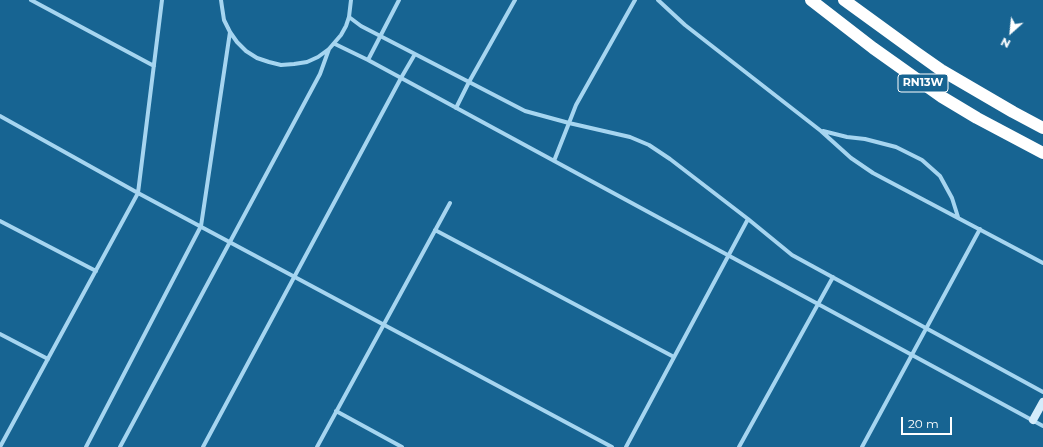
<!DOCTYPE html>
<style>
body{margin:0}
#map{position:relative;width:1043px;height:447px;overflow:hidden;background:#176492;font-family:Montserrat,sans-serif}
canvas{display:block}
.north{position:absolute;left:991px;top:12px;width:40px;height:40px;-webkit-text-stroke:3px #176492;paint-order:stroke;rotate:207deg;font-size:11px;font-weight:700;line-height:16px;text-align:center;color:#fff}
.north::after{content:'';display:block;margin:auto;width:14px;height:18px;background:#fff;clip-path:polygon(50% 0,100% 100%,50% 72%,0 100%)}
.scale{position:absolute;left:901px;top:417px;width:51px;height:18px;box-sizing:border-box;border:2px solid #fff;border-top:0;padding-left:5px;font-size:12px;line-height:14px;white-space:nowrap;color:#fff;-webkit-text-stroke:3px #176492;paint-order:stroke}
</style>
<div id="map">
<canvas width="1043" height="447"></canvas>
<div class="north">N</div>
<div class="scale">20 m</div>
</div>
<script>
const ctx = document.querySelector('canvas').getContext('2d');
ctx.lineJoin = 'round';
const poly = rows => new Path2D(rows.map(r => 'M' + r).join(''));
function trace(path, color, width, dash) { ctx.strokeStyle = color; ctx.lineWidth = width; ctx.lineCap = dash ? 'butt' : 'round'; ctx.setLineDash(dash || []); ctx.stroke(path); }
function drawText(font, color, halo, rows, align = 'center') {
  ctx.font = font + ' Montserrat,sans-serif'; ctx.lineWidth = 4; ctx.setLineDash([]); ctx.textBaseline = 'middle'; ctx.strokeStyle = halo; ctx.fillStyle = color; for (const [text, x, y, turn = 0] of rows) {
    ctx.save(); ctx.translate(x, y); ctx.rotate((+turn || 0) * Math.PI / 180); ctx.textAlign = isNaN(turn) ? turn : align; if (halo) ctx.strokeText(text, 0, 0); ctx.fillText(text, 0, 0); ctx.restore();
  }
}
trace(poly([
 [31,0,154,66],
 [221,0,222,7,224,20,230,32,237,42,246,51,257,58,269,62,281,65,294,64,307,62,318,57,329,49,341,35,346,26,349,17,351,0],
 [658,0,685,25,821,131,851,158,873,173,1043,263],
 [349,17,361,26,525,111,569,123,630,137,649,145,670,159,748,219,792,255,1043,392],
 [335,44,368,60,1043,426],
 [368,60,399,0],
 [456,108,469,82,515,0],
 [0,116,138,193,612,447],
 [823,131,847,137,865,139,896,147,922,160,940,176,952,198,958,217],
 [554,161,569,123,576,105,635,0],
 [0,221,96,271],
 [435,230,674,357],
 [0,334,48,359],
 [336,411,402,447],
 [0,447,138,193,162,0],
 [86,447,201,226,230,32],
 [120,447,320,74,329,49],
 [203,447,401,78,415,54],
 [317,447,450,203],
 [626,447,748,219],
 [739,447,833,277],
 [862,447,980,229]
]), '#a6d5f0', 4);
trace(poly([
 [1033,420,1043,402]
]), '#d4ecfb', 8);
trace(poly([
 [811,0,873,48,942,97,977,118,1043,153],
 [844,0,917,53,941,70,1013,112,1043,128]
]), '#fff', 12);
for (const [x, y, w] of [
 [923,83,50]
]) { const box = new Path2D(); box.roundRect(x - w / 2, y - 9, w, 18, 3); ctx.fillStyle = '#176492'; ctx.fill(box); trace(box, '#fff', 1); }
drawText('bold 11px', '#fff', null, [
 ["RN13W",923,83]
]);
</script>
